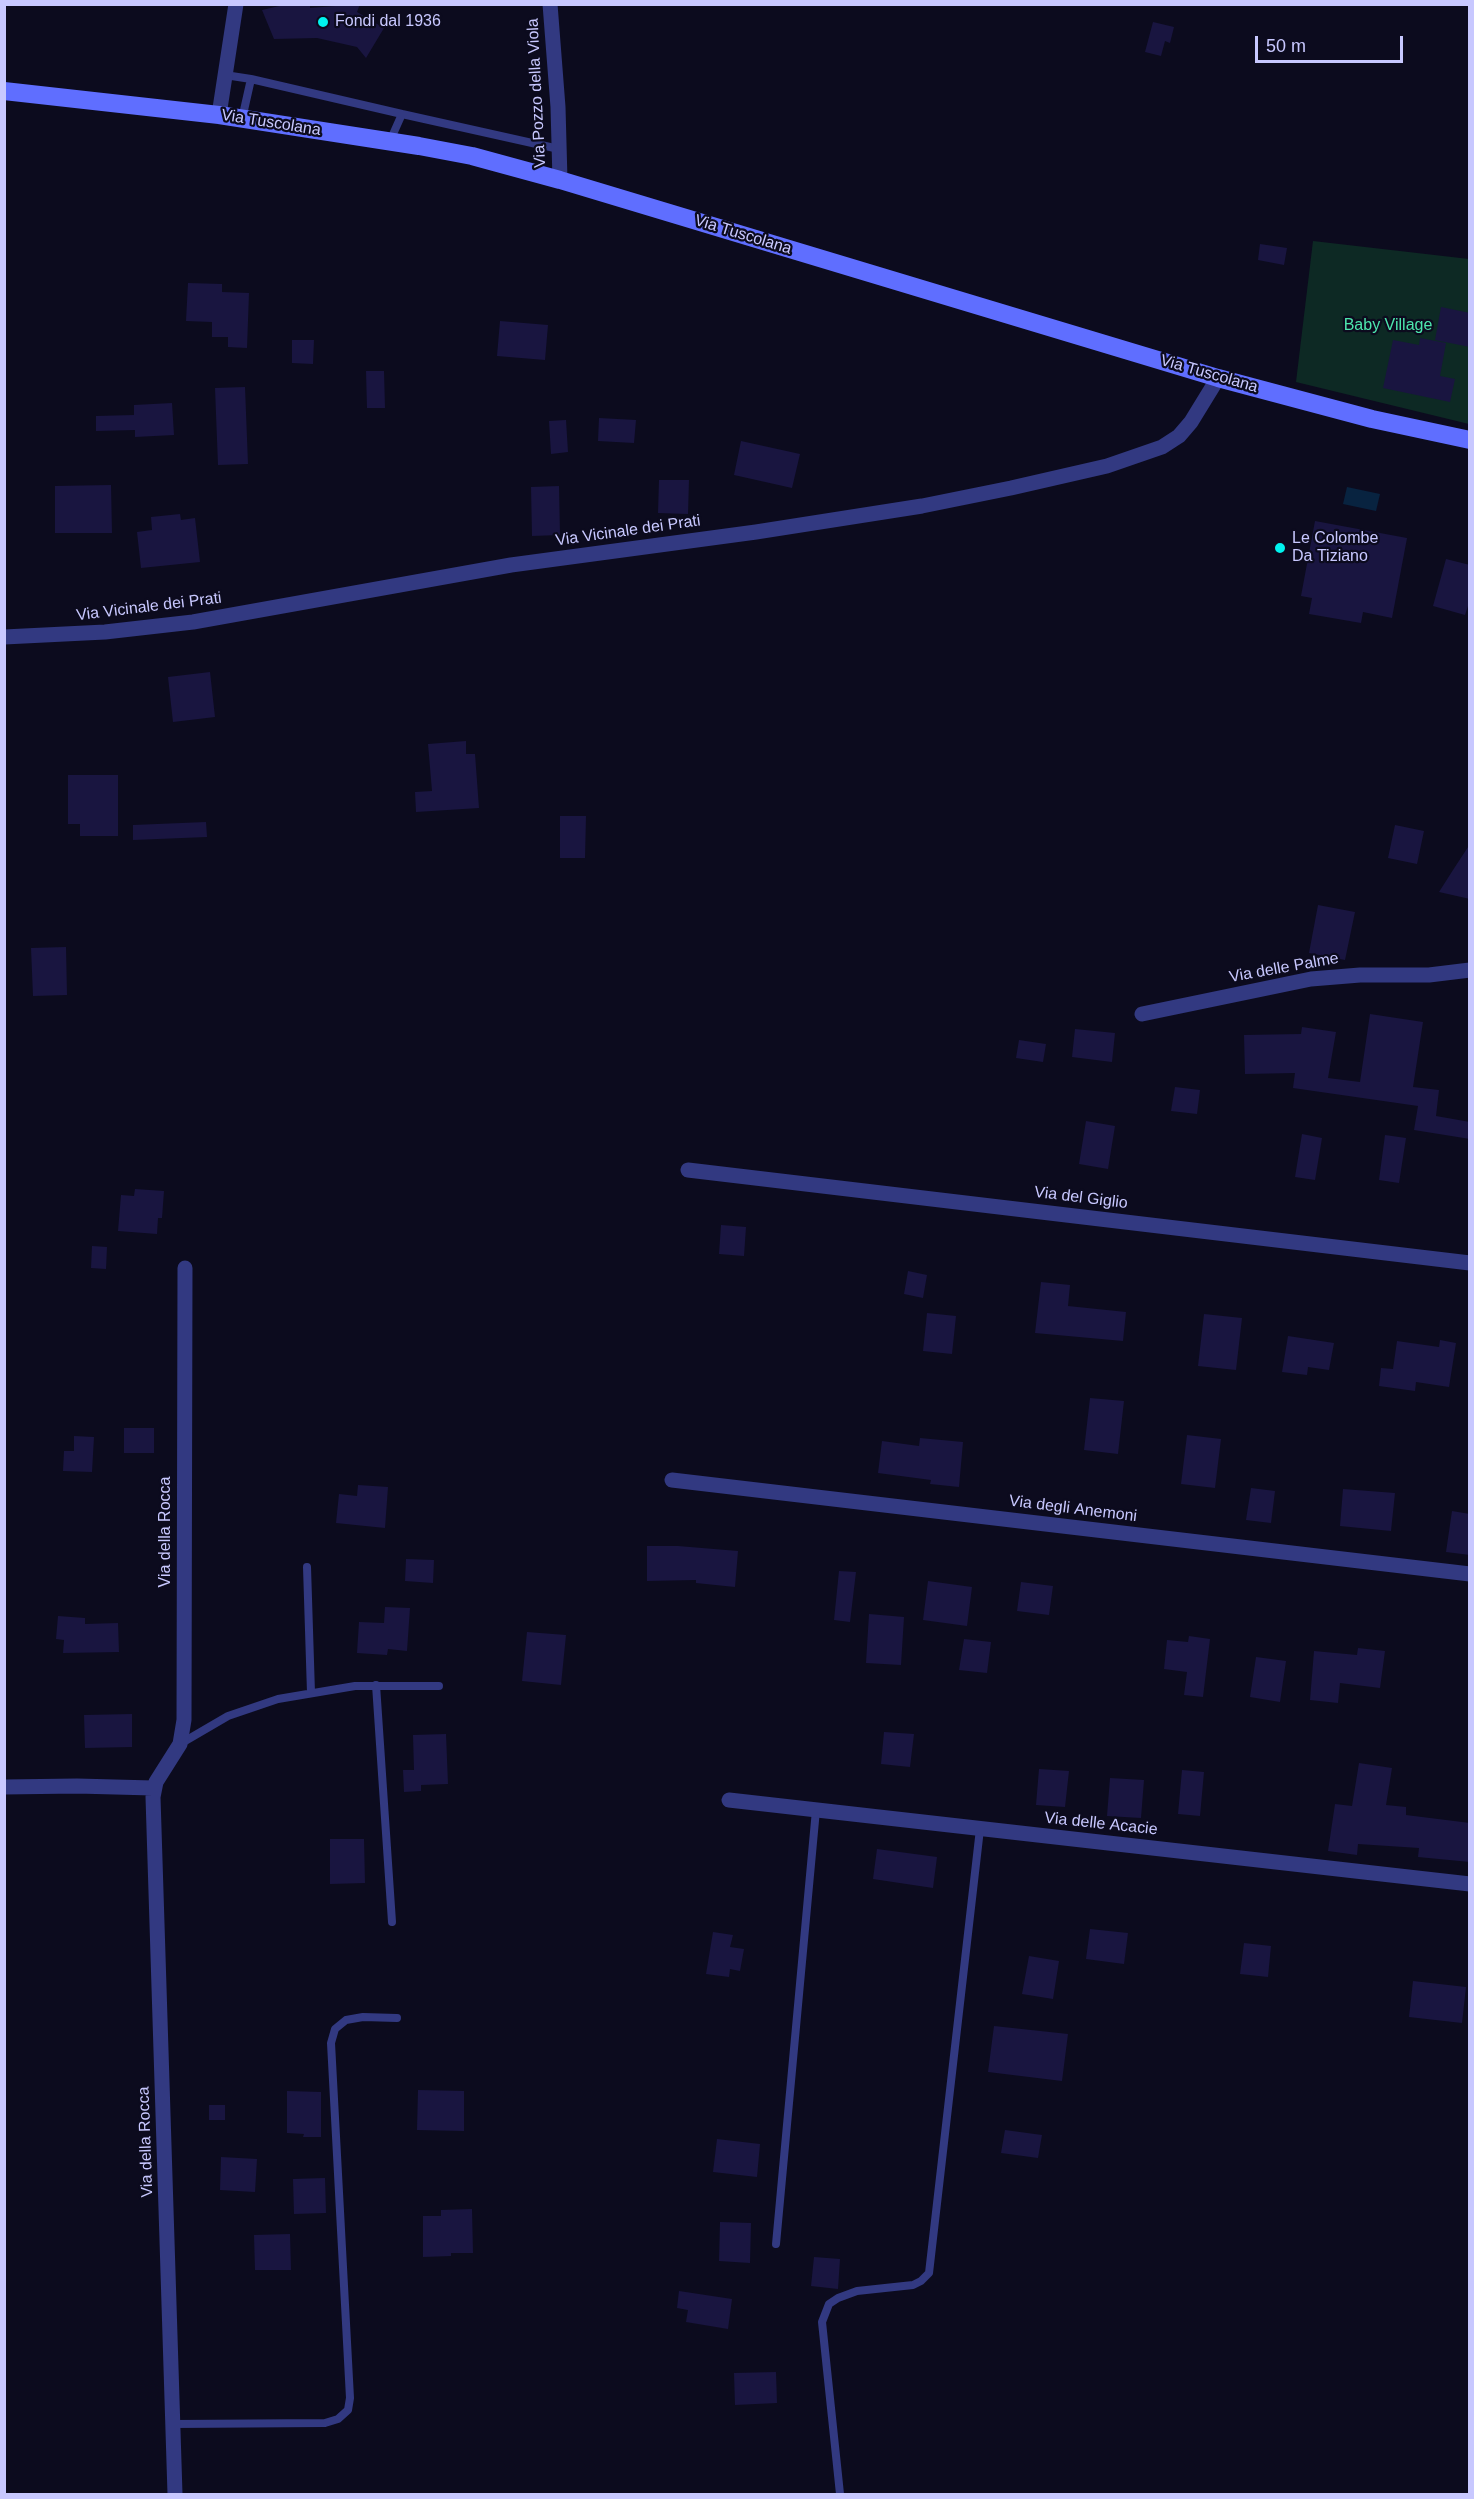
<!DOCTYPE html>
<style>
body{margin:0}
#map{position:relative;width:1474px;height:2499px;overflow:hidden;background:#0c0b1e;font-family:Helvetica,sans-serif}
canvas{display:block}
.frame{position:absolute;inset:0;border:6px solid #c8c8ff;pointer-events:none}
.scale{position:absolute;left:1255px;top:36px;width:148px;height:27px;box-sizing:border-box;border:3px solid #c8c8ff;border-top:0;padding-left:8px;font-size:18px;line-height:21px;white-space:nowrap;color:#c8c8ff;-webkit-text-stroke:4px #0c0b1e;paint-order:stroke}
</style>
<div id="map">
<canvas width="1474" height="2499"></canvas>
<div class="frame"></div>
<div class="scale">50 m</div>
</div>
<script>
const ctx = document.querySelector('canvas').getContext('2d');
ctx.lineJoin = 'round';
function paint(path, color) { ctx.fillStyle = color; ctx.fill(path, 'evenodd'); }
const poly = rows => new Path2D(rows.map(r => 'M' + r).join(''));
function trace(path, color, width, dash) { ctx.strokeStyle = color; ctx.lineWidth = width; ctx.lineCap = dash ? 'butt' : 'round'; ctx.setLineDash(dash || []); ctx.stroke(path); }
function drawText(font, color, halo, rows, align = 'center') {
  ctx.font = font + ' Helvetica,sans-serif'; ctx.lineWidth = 4.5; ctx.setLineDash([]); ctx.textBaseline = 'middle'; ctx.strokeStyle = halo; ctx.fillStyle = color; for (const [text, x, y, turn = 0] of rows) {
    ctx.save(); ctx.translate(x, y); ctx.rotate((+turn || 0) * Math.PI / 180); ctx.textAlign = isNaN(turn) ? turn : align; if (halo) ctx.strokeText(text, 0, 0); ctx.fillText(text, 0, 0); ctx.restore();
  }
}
paint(poly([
 [1313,241,1469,259,1469,424,1296,382]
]), '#0d2924');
paint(poly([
 [1347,487,1380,494,1376,511,1343,504]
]), '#082340');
paint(poly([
 [288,4,310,4,310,8,360,4,357,12,384,28,366,58,357,47,317,38,274,39,262,10],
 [1153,22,1174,27,1170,43,1165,41,1161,56,1145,52],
 [1260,244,1287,248,1284,265,1258,260],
 [188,283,222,284,222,292,249,293,247,348,228,347,228,337,212,337,212,322,186,321],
 [1441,307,1470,313,1470,347,1435,340],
 [500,321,548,325,545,360,497,356],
 [1420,338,1446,343,1440,376,1455,379,1450,402,1383,388,1393,340,1419,345],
 [292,340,314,340,313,364,292,363],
 [366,371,384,371,385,408,367,408],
 [245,387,248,464,218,465,215,388],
 [172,403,174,435,135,437,135,430,96,431,96,416,134,415,134,405],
 [599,418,636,420,634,443,598,441],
 [566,420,568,452,551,454,549,421],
 [741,441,800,454,792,488,734,475],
 [659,480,689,480,688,514,658,513],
 [111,485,112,533,55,533,55,486],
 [559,486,560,535,532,536,531,487],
 [180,514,181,520,195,518,200,562,141,568,137,532,152,530,151,517],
 [1315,521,1407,538,1392,618,1363,612,1361,623,1309,614,1312,598,1301,596],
 [1446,559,1470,565,1470,600,1465,615,1433,606],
 [210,672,215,717,173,722,168,677],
 [466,741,466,754,475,754,479,808,416,812,415,792,432,791,428,744],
 [68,775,118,775,118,836,80,836,80,824,68,824],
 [560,816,586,816,585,858,560,858],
 [206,822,207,837,133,840,133,825],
 [1395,825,1424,831,1417,864,1388,858],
 [1470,844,1470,899,1439,892,1453,870],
 [1318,905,1355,912,1345,960,1309,953],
 [66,947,67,995,33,996,31,948],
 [1370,1014,1423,1022,1413,1087,1439,1090,1436,1116,1470,1122,1470,1139,1414,1130,1418,1106,1293,1088,1295,1073,1245,1074,1244,1035,1301,1034,1302,1027,1336,1032,1328,1078,1360,1082],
 [1075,1029,1115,1033,1112,1062,1072,1057],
 [1019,1040,1046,1044,1043,1062,1016,1058],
 [1175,1087,1200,1090,1197,1114,1171,1111],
 [1086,1121,1115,1126,1108,1169,1079,1164],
 [1302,1134,1322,1138,1315,1180,1295,1177],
 [1385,1135,1406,1138,1399,1183,1379,1180],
 [135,1189,164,1191,162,1218,158,1218,157,1234,118,1231,121,1195,134,1196],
 [721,1225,746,1227,744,1256,719,1254],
 [92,1246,107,1247,106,1269,91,1268],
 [908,1271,927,1275,923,1298,904,1294],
 [1041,1282,1070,1285,1068,1306,1126,1312,1123,1341,1035,1333],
 [927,1313,956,1316,952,1354,923,1351],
 [1204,1314,1242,1318,1236,1370,1198,1366],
 [1288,1336,1334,1343,1329,1370,1308,1367,1307,1375,1282,1372],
 [1440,1340,1456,1343,1449,1387,1416,1382,1415,1391,1379,1386,1381,1368,1393,1369,1397,1341,1439,1347],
 [1090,1398,1124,1401,1118,1454,1084,1450],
 [124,1428,154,1428,154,1453,124,1453],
 [1187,1435,1221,1439,1215,1488,1181,1484],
 [74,1436,94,1437,92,1472,63,1471,64,1451,74,1451],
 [920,1438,963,1442,959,1487,930,1484,931,1480,878,1473,882,1441,919,1446],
 [358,1485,388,1487,385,1528,336,1523,339,1494,357,1496],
 [1251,1488,1275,1491,1271,1523,1246,1520],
 [1343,1489,1395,1493,1391,1531,1340,1526],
 [1452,1511,1470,1514,1470,1555,1446,1552],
 [647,1546,678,1546,738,1551,735,1587,696,1583,696,1580,647,1581],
 [406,1559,434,1560,433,1583,405,1581],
 [839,1571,856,1572,850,1622,834,1620],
 [928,1581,972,1587,967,1626,923,1620],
 [1021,1582,1053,1586,1049,1615,1017,1611],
 [385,1607,410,1608,407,1651,388,1649,387,1655,357,1653,359,1622,384,1623],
 [869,1614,904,1617,901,1665,866,1663],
 [58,1616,85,1618,85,1624,118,1623,119,1652,63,1653,64,1640,56,1639],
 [527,1632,566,1635,561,1685,522,1681],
 [1189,1636,1210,1639,1203,1697,1184,1695,1187,1672,1164,1669,1167,1640,1188,1642],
 [964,1639,991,1642,987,1673,959,1670],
 [1358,1648,1385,1651,1380,1688,1340,1683,1338,1703,1310,1700,1314,1651,1357,1655],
 [1256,1657,1286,1661,1280,1702,1250,1697],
 [132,1714,132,1747,85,1748,84,1715],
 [884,1732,914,1734,910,1767,881,1764],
 [446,1734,448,1784,421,1785,421,1791,404,1792,403,1770,414,1770,413,1735],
 [1359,1763,1392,1768,1386,1805,1406,1807,1406,1815,1470,1823,1470,1862,1418,1857,1419,1848,1358,1844,1357,1855,1328,1851,1335,1804,1352,1806],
 [1039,1769,1069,1771,1065,1807,1036,1805],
 [1182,1770,1204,1772,1200,1816,1178,1814],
 [1110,1778,1144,1780,1141,1818,1107,1816],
 [330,1839,364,1839,365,1883,330,1884],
 [877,1849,937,1857,933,1888,873,1879],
 [1090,1929,1128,1933,1124,1964,1086,1959],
 [713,1932,733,1935,730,1947,744,1949,740,1971,730,1969,729,1977,706,1974],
 [1244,1943,1271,1946,1268,1977,1240,1974],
 [1029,1956,1059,1961,1053,1999,1022,1994],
 [1413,1981,1466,1987,1462,2023,1409,2017],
 [994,2026,1068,2034,1062,2081,988,2072],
 [418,2090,464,2091,464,2131,417,2130],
 [287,2091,321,2092,321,2137,303,2137,304,2134,287,2133],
 [209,2105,225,2105,225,2120,209,2120],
 [1005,2130,1042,2135,1038,2158,1001,2153],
 [717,2139,760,2144,757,2177,713,2172],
 [221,2157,257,2159,255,2192,220,2190],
 [325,2178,326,2213,294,2214,293,2179],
 [472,2209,473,2253,451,2253,451,2256,423,2257,423,2216,441,2216,441,2210],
 [720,2222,751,2223,750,2263,719,2261],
 [290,2234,291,2270,255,2270,254,2235],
 [814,2257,840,2259,838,2289,811,2286],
 [679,2291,732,2299,728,2329,686,2322,688,2310,677,2308],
 [776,2372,777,2403,735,2405,734,2373]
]), '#191540');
trace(poly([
 [225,75,251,79],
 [242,119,251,79,402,114],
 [390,141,402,114,559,149],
 [307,1567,311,1693],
 [376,1685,392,1922],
 [180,1744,228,1716,278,1699,355,1686,439,1686],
 [776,2244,816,1810],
 [173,2424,325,2423,338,2419,348,2410,350,2398,331,2043,335,2029,346,2020,363,2017,397,2018],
 [840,2494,822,2322,829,2304,838,2298,857,2291,913,2285,921,2281,929,2273,980,1829]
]), '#323981', 8);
trace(poly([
 [550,4,558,107,560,180],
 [219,115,236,4],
 [4,637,105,632,193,622,511,565,756,532,922,506,1011,488,1107,466,1162,447,1179,436,1191,422,1218,378],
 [1142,1014,1311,979,1360,975,1429,975,1470,970],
 [688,1170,1470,1263],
 [672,1480,1470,1574],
 [4,1787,77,1786,153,1788],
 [729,1800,1470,1884],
 [175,2494,153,1797,156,1782,180,1744,184,1720,185,1268]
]), '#323981', 15);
trace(poly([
 [4,91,219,115,419,146,472,156,560,180,1218,378,1372,419,1470,440]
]), '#5f6eff', 18);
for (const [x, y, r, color] of [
 [323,22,6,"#00f3ee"],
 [1280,548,6,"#00f3ee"]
]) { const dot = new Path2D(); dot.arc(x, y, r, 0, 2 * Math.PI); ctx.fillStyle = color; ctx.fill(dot); trace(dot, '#0c0b1e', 2); }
drawText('16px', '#c8c8ff', '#0c0b1e', [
 ["Fondi dal 1936",335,22],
 ["Le Colombe",1292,539],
 ["Da Tiziano",1292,557]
], 'left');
drawText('16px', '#c8c8ff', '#0c0b1e', [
 ["Via Pozzo della Viola",537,93,-93],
 ["Via Tuscolana",271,123,9],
 ["Via Tuscolana",743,235,17],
 ["Via Tuscolana",1209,374,16],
 ["Via Vicinale dei Prati",628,531,-8],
 ["Via Vicinale dei Prati",149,607,-7],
 ["Via delle Palme",1284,968,-10],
 ["Via del Giglio",1081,1198,7],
 ["Via degli Anemoni",1073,1509,7],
 ["Via della Rocca",166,1532,-90],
 ["Via delle Acacie",1101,1824,6],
 ["Via della Rocca",146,2142,-92]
]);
drawText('16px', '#4de6ad', '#0c0b1e', [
 ["Baby Village",1388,326]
]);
</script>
